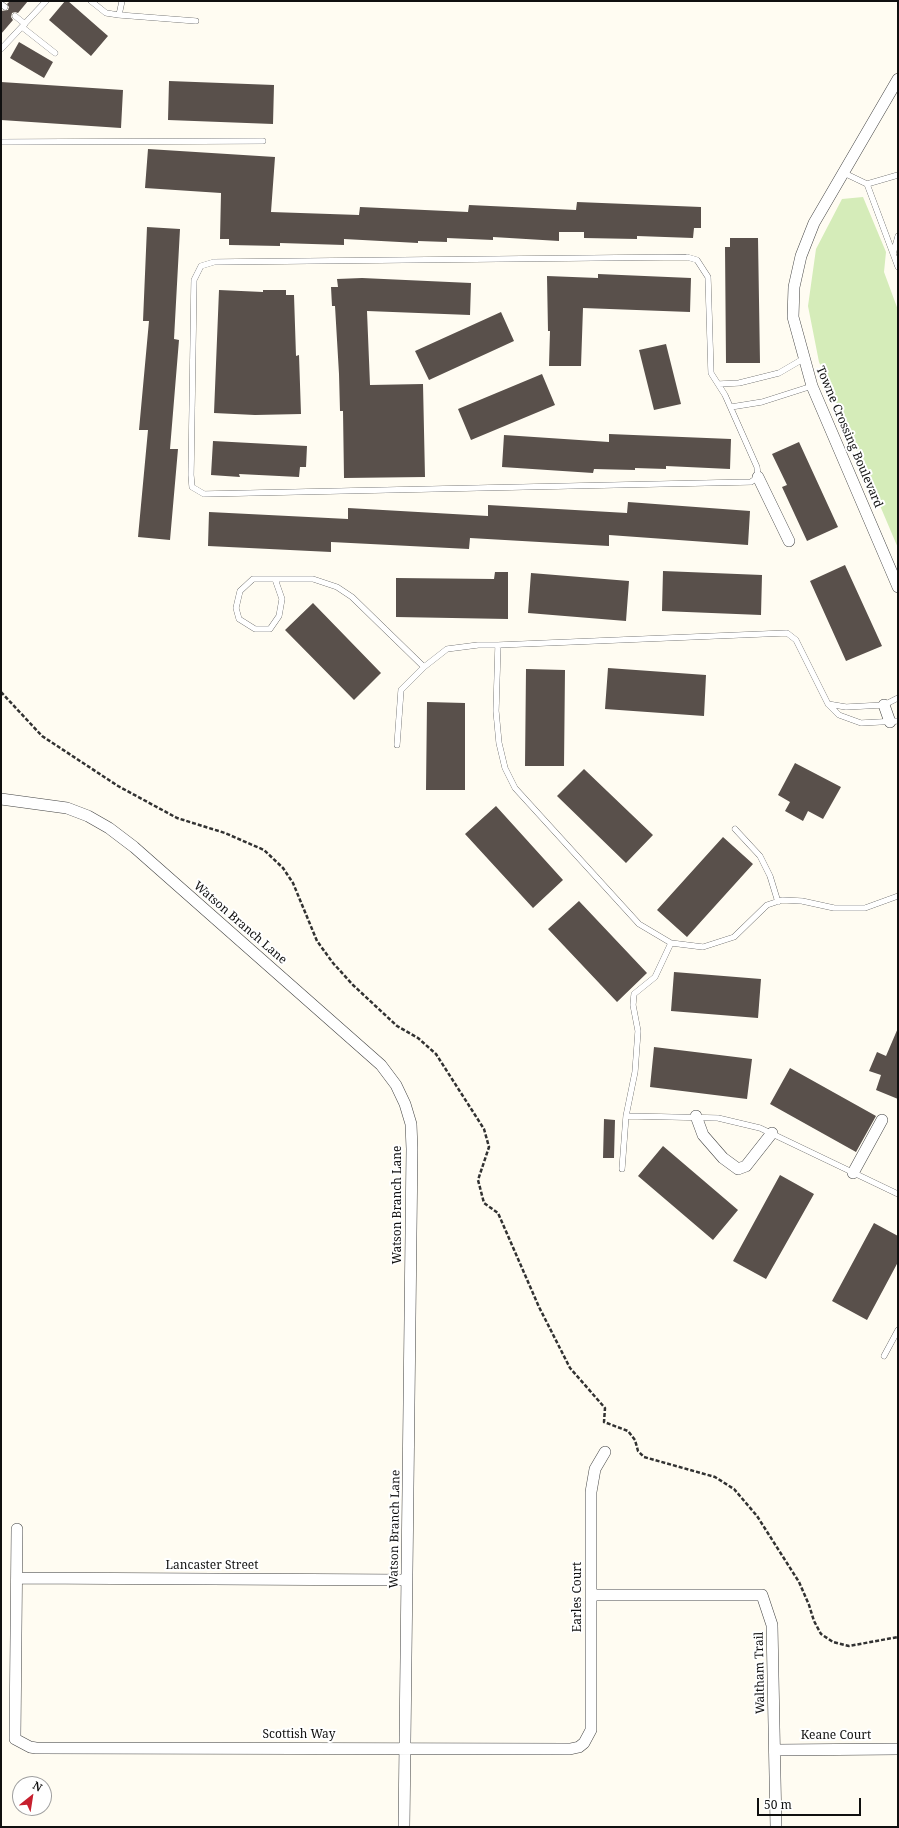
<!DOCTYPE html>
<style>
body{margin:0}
#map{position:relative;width:899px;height:1828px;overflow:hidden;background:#fffcf2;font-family:"Noto Serif",serif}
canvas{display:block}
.frame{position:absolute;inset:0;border:2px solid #101010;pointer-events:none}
.north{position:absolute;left:12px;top:1776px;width:40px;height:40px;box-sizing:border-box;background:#fff;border:1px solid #9f9f9f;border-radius:50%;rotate:30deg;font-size:11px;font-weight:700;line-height:16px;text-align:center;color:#101010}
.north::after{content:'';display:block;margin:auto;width:14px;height:18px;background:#c7202e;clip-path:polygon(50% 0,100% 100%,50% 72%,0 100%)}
.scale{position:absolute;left:757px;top:1798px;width:104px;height:18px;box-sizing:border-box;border:2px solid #101010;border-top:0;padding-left:5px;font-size:12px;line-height:14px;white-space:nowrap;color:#101010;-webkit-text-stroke:3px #fff;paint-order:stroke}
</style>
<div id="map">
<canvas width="899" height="1828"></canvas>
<div class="frame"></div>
<div class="north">N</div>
<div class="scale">50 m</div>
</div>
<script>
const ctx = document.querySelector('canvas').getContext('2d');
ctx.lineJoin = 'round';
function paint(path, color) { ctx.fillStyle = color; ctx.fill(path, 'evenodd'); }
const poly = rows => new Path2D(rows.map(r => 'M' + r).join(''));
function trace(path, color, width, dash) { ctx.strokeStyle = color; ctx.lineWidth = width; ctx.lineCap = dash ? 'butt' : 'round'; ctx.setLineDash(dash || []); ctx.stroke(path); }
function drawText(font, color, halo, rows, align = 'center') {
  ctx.font = font + ' "Noto Serif",serif'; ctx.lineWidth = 4; ctx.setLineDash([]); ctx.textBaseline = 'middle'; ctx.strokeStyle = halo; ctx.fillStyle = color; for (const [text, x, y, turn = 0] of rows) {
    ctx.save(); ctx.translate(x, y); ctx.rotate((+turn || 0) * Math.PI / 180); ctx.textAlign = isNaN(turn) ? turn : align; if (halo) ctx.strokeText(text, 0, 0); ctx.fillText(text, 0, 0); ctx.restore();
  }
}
paint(poly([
 [863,197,886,252,884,272,898,310,898,548,819,362,808,306,816,249,842,199]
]), '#d5ecb9');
paint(poly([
 [10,1,28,1,18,13,15,12,12,13,11,17,13,20,1,34,1,11,8,10,9,7,7,4],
 [65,1,68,1,108,36,91,56,49,20],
 [19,42,53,62,44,78,10,58],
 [169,81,274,85,273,124,168,120],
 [1,82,123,90,121,128,1,120],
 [148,149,275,157,271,212,359,215,360,207,468,212,469,205,576,210,577,202,701,207,701,228,694,228,693,238,637,236,637,239,584,238,584,232,559,232,559,241,493,237,493,240,447,238,447,242,418,241,418,243,344,239,344,245,280,243,280,246,229,245,229,239,220,239,221,193,145,188],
 [147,227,180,229,174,339,179,340,170,449,178,449,170,540,138,537,148,430,139,430,149,321,143,321],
 [730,238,758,238,760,363,726,363,725,247,730,247],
 [598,274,691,278,690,312,583,308,581,366,549,366,550,331,548,331,547,276,598,278],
 [362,278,471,283,470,315,367,311,370,385,423,384,425,477,344,478,343,411,340,411,339,374,335,306,332,306,331,287,338,287,337,279],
 [219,290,263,292,263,290,286,290,286,295,294,295,296,356,299,355,301,414,255,415,214,413],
 [501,312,514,341,429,380,415,351],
 [666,344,681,404,654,410,639,350],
 [542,374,555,405,471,440,458,409],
 [609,434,731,439,730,469,666,466,666,469,635,468,635,470,594,469,593,473,502,467,504,435,609,442],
 [213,441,307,446,306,467,300,467,299,477,239,474,240,477,211,475],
 [799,442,838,527,807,541,782,487,787,485,772,454],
 [628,502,750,511,748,545,609,535,609,546,470,538,469,549,331,542,331,552,208,546,209,512,348,519,348,508,488,516,488,505,627,513],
 [845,565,882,646,846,661,810,581],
 [663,571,762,575,761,615,662,611],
 [495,572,508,572,508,619,396,617,396,578,494,579],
 [531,573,629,581,626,621,528,613],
 [313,603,381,673,354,700,285,630],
 [608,668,706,675,704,716,605,709],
 [526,669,565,670,564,766,525,766],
 [427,702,465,703,465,790,426,790],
 [795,763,841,787,823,819,808,811,803,821,785,811,790,802,778,795],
 [584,769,653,835,626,863,557,796],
 [496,806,563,880,533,908,465,834],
 [723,837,753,864,687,937,657,910],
 [579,901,647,973,617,1002,548,929],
 [674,972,761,979,758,1018,671,1011],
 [898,1028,898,1099,876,1090,881,1075,869,1071,877,1052,886,1056],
 [654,1047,752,1059,747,1099,650,1087],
 [790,1068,876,1116,856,1152,770,1104],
 [604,1119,615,1120,614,1158,603,1158],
 [663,1146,738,1210,713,1240,638,1176],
 [780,1175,814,1194,766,1279,733,1261],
 [874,1223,898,1236,898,1262,867,1320,832,1301]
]), '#59504b');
const lane = poly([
 [91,1,106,13,119,15,122,1],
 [1,4,5,7],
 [119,15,196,21],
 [15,16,25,24],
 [22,27,55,53],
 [1,49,46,1],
 [1,142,263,141],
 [844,173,867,184,898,175],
 [867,184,898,267],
 [893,254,898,236],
 [687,257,697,260,708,277,711,373,725,395,757,467,758,477,751,482,204,494,192,487,191,475,194,280,201,266,214,262,687,257],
 [719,384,739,383,779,373,803,359],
 [731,407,762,402,812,386],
 [275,579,282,599,279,616,270,629,255,629,239,619,236,608,240,591,253,579,313,579,337,587,352,597,424,667],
 [498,645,496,711,499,743,505,768,515,788,639,924,671,943,703,947,734,937,767,905,782,900,802,901,834,908,865,908,898,896],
 [828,704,846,707,884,705,898,698],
 [397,745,401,690,424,667,447,649,478,645,498,645,787,633,796,640,828,704,839,715,861,723,898,721],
 [735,829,760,856,770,876,778,902],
 [626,1116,718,1118,760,1128,898,1194],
 [622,1169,626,1116,635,1072,638,1031,633,1005,634,994,655,977,671,943],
 [884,1356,898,1330]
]);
const street = poly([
 [898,79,814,223,801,256,794,287,793,317,812,386,898,587],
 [758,477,789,541],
 [884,705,890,722],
 [1,799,67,808,88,816,109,828,134,847,381,1065,396,1085,405,1104,411,1124,412,1149,404,1827],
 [696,1116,703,1135,723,1158,738,1169,746,1166,772,1133],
 [853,1173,882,1120],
 [17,1529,15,1739,30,1747,36,1748,570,1749,579,1747,584,1743,591,1730,591,1492,595,1469,605,1452],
 [17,1578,407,1580],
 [591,1595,762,1595,772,1625,776,1827],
 [775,1750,898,1749]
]);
trace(lane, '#434343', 6);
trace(street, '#434343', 12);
trace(poly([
 [1,692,42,736,118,786,177,818,225,833,264,850,283,868,293,883,317,941,333,963,353,985,397,1026,418,1038,436,1054,484,1129,489,1147,478,1180,484,1203,498,1213,539,1307,570,1368,605,1408,604,1422,628,1431,635,1440,638,1451,644,1457,715,1477,734,1489,757,1516,799,1582,809,1605,814,1621,821,1634,833,1642,849,1646,898,1637]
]), '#323232', 2.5, [4, 2]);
trace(lane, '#fff', 5.5);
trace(street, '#fff', 11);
drawText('12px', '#101010', '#fff', [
 ["Towne Crossing Boulevard",849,437,67],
 ["Watson Branch Lane",240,923,41],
 ["Watson Branch Lane",398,1205,-90],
 ["Watson Branch Lane",395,1529,-89],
 ["Lancaster Street",212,1566],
 ["Earles Court",578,1597,-90],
 ["Waltham Trail",760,1673,-91],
 ["Scottish Way",299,1735],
 ["Keane Court",836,1736]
]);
</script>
